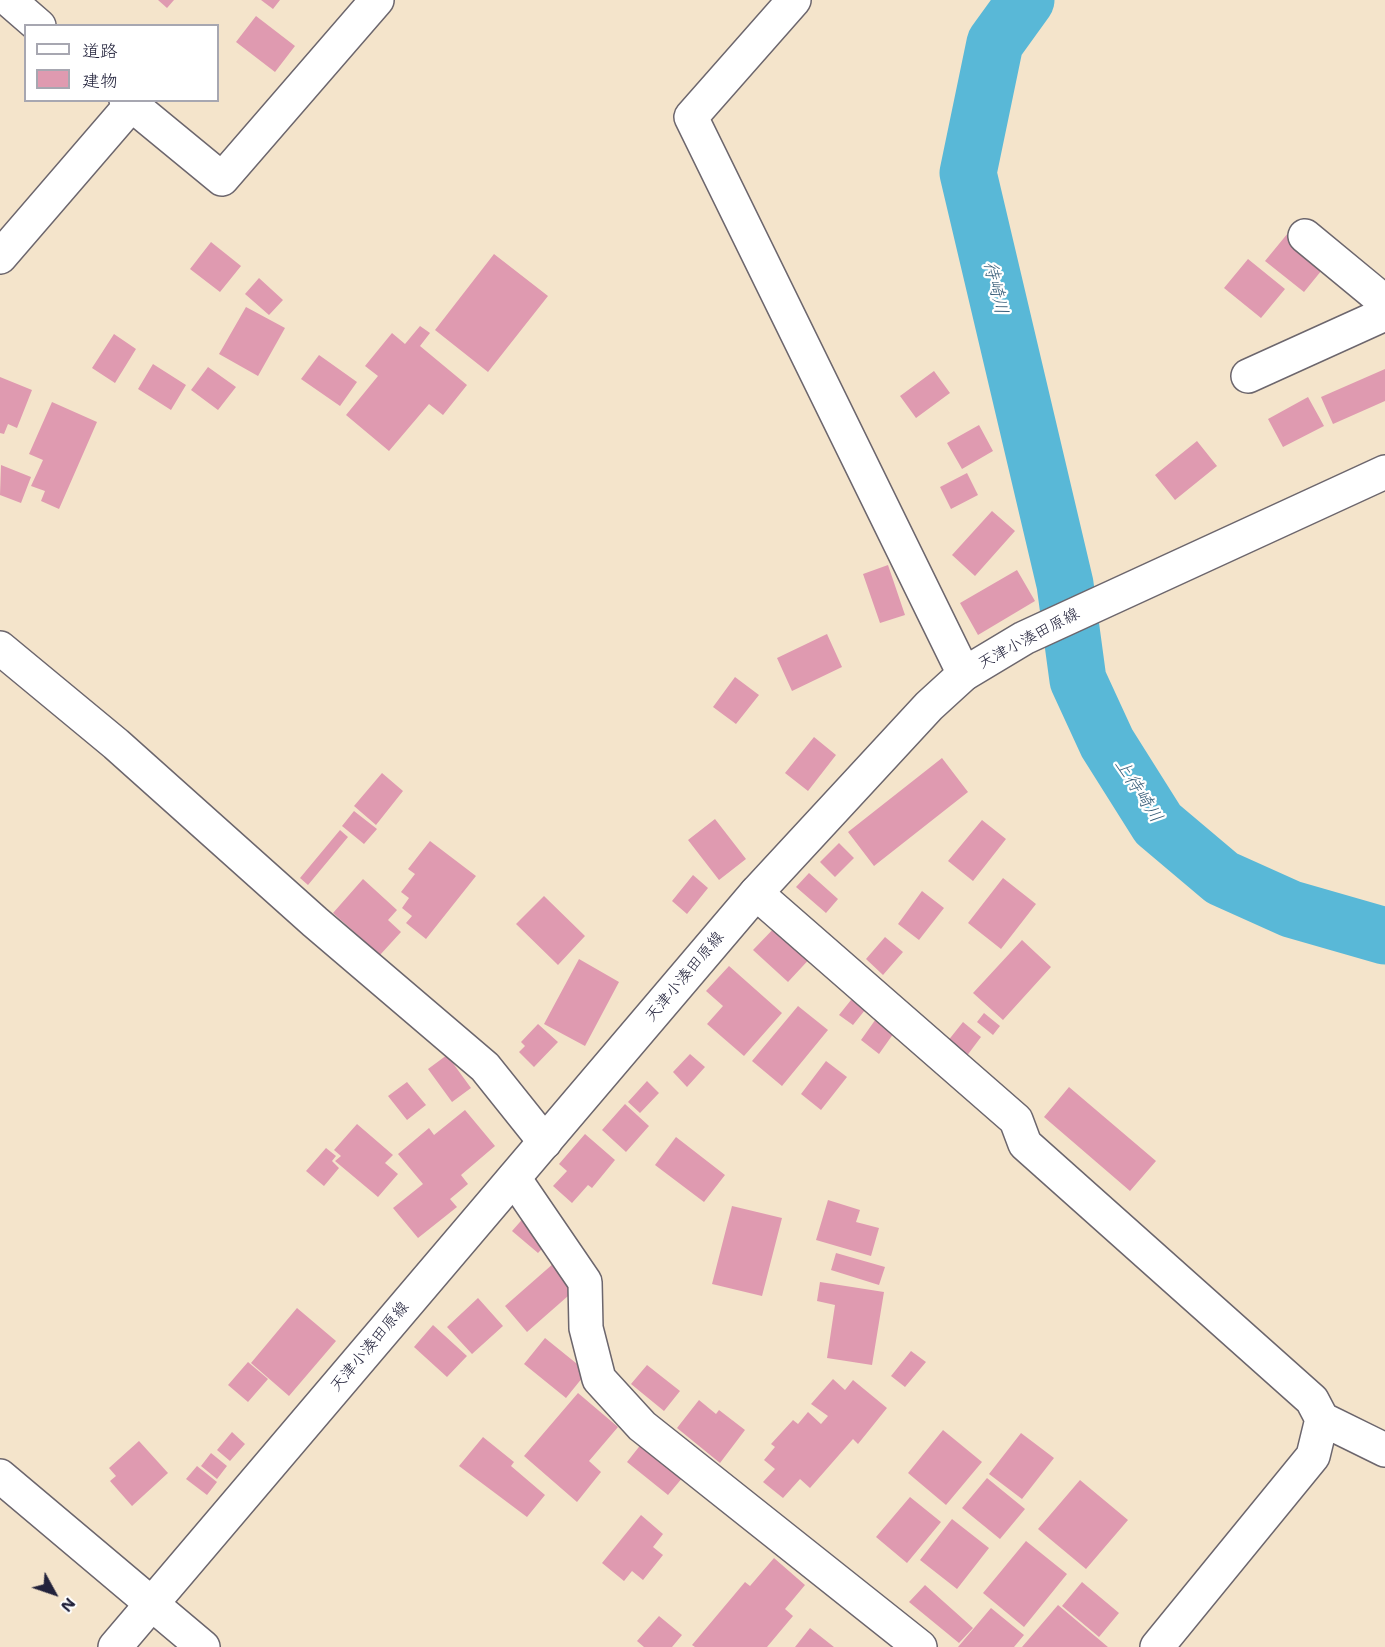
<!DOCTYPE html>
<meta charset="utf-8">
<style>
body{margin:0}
#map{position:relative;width:1385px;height:1647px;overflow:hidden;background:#f4e4cb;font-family:"Shantell Sans","Klee One",sans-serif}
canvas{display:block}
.legend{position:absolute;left:24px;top:24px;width:195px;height:78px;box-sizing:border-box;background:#fff;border:2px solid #a7a7b1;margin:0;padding:8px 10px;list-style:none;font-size:18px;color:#22223b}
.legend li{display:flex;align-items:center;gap:12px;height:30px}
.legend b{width:30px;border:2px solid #a7a7b1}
.north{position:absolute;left:24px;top:1563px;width:60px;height:60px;-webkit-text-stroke:4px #fff;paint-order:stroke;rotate:130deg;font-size:16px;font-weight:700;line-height:24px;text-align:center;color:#22223b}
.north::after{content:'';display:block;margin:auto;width:21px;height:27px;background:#22223b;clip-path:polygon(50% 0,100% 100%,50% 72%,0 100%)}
</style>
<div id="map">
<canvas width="1385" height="1647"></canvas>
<ul class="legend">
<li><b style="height:8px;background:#fff"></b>道路</li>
<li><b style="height:16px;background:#df9ab0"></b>建物</li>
</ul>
<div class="north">N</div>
</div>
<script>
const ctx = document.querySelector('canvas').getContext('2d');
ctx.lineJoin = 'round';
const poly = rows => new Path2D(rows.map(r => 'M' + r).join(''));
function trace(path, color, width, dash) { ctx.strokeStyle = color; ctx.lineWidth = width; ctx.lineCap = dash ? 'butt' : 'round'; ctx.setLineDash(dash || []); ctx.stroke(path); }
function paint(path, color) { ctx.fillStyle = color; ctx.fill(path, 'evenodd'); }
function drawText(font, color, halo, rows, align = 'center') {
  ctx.font = font + ' "Shantell Sans","Klee One",sans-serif'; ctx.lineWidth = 4.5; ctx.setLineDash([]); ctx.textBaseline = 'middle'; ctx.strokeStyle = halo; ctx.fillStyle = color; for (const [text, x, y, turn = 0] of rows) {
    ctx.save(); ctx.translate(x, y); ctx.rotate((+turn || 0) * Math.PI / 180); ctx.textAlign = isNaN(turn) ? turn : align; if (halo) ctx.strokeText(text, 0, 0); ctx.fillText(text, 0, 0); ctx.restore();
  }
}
trace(poly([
 [1026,0,995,43,968,173,1065,584,1078,680,1107,743,1158,824,1222,878,1291,909,1385,936]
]), '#59b8d7', 57);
paint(poly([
 [158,0,174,0,167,8],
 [261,0,280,0,273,9],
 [256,16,295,46,275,72,236,42],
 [1288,233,1326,265,1304,292,1265,261],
 [211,242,241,266,220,292,190,269],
 [494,254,548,296,488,372,435,330],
 [1248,259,1285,289,1261,318,1224,288],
 [259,278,283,300,269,315,245,294],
 [246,307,285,328,258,376,219,354],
 [420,326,430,333,420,346,467,385,443,415,429,404,389,451,346,415,378,376,365,366,392,333,405,344],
 [114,334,136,349,115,383,92,368],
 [319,355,357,382,340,406,301,379],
 [153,364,186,385,171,410,138,389],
 [208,367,236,387,218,410,191,390],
 [1385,369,1385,401,1333,424,1321,397],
 [934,371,950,393,916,418,900,396],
 [0,377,32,390,17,428,8,424,4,434,0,433],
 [1308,397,1324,426,1283,447,1268,419],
 [52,402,97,422,59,509,41,501,45,491,31,486,43,460,29,454],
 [979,425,993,451,962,469,947,443],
 [1197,441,1217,466,1175,500,1155,475],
 [1,465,31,477,21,503,0,495],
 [967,473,978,495,951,509,940,487],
 [992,511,1015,531,975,576,952,555],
 [888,565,905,615,880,623,863,574],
 [1017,570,1035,601,978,635,960,603],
 [827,634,842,667,792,691,777,658],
 [735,677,759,695,736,724,713,707],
 [814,737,836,755,808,791,785,773],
 [942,758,968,792,874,866,848,832],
 [382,773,403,791,376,825,354,806],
 [354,811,377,829,364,844,342,826],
 [715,819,746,859,719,880,688,840],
 [982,820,1006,839,973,881,948,861],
 [340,830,348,837,308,885,300,878],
 [430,841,476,876,426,939,406,923,412,916,402,908,409,898,401,892,415,874,408,869],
 [839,843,854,858,835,877,820,862],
 [809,873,838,899,826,913,796,887],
 [693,875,708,888,687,914,672,901],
 [1003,878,1036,904,1001,949,968,923],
 [363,879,397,910,388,920,401,932,380,955,333,913],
 [922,891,944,908,919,940,898,924],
 [544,896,585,936,558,965,516,924],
 [780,922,814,954,788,982,753,950],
 [885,937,903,952,883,975,866,959],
 [1022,940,1051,967,1003,1020,973,993],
 [579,959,619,982,585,1046,544,1024],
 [729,966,782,1013,744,1056,707,1024,723,1006,706,991],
 [855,995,869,1005,853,1025,839,1015],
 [798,1006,828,1030,782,1086,752,1061],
 [984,1013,1000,1026,993,1035,977,1022],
 [878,1016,896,1030,879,1054,861,1040],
 [963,1022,981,1037,966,1057,947,1042],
 [538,1024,558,1042,534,1067,519,1052,525,1046,521,1042],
 [690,1054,705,1067,687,1087,673,1072],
 [447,1055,471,1088,452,1102,428,1069],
 [826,1061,847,1077,821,1110,801,1094],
 [647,1081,659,1093,640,1113,628,1102],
 [407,1082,426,1105,407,1120,388,1096],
 [1069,1087,1156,1161,1130,1191,1044,1117],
 [625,1104,649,1126,626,1152,602,1130],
 [465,1110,495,1146,461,1175,468,1184,450,1199,457,1207,418,1238,393,1208,423,1184,398,1154,429,1128,434,1135],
 [357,1124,393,1155,385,1163,398,1174,378,1197,335,1161,341,1156,334,1150],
 [585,1134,615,1160,592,1188,588,1185,572,1203,553,1186,567,1171,559,1164],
 [676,1137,725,1175,704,1202,655,1165],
 [326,1148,336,1156,332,1161,339,1168,324,1186,306,1171],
 [828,1200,860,1210,856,1222,879,1228,871,1256,816,1240],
 [732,1206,782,1218,762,1296,712,1284],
 [527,1214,553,1237,538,1253,512,1231],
 [836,1253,885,1267,879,1285,831,1270],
 [554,1263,576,1289,527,1332,505,1306],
 [820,1282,884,1292,872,1365,827,1358,835,1305,817,1301],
 [478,1298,503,1326,472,1354,447,1327],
 [297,1308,336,1341,289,1396,251,1363],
 [433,1325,467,1356,447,1377,414,1347],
 [545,1338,587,1372,566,1398,524,1364],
 [911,1351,926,1362,905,1387,891,1376],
 [248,1362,268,1379,248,1402,228,1385],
 [647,1365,680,1391,664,1411,631,1384],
 [833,1379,845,1390,853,1380,887,1408,858,1444,853,1439,810,1488,800,1479,783,1498,763,1482,775,1469,764,1460,775,1447,771,1444,793,1420,798,1424,808,1412,821,1424,828,1416,811,1404],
 [578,1393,618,1427,589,1461,601,1472,577,1502,524,1456],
 [699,1400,716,1414,719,1410,745,1430,720,1463,677,1428],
 [943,1430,982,1462,946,1505,908,1473],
 [232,1432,245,1444,230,1461,217,1450],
 [1021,1433,1054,1458,1022,1499,989,1474],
 [483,1437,514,1462,511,1466,545,1495,527,1517,459,1466],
 [646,1438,688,1471,668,1495,627,1462],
 [139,1441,168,1473,132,1506,110,1481,116,1476,109,1468],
 [211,1453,227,1466,217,1479,201,1466],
 [197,1466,217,1482,207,1495,186,1479],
 [987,1478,1025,1509,1000,1539,962,1508],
 [1080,1480,1128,1520,1086,1569,1038,1529],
 [910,1497,941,1522,907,1563,876,1537],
 [641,1515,663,1534,653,1547,663,1555,643,1580,632,1571,624,1581,602,1563],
 [952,1519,989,1548,957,1589,920,1560],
 [1026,1541,1067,1574,1024,1627,983,1593],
 [774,1558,805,1585,785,1609,793,1616,767,1647,695,1647,692,1645,745,1582,750,1586],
 [1082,1582,1119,1613,1099,1637,1062,1606],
 [925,1585,973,1628,959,1643,909,1602],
 [1058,1605,1108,1647,1022,1647],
 [991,1608,1024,1635,1014,1647,958,1647],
 [659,1616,682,1635,672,1647,644,1647,637,1641],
 [810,1628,834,1647,795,1647]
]), '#df9ab0');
const minor = poly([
 [9,0,39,26],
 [794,0,691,117,964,674],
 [126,100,222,179,377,0],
 [1305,236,1385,302],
 [0,257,131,105],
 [1248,376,1385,314],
 [0,648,116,744,315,922,485,1067,545,1142],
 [756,893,1016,1120,1025,1144,1312,1400,1322,1419,1385,1450],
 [514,1178,585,1282,586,1328,599,1379,642,1426,920,1647],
 [0,1476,203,1647],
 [1157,1647,1313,1456,1322,1419]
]);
const major = poly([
 [115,1647,756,893,929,706,964,674,1024,638,1385,472]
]);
trace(minor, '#6c666d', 36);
trace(major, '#6c666d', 36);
trace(minor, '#fff', 33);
trace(major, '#fff', 33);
drawText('16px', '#22223b', '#fff', [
 ["天津小湊田原線",1029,639,-28],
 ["天津小湊田原線",685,977,-50],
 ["天津小湊田原線",370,1347,-50]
]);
drawText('italic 18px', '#385e79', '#fff', [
 ["待崎川",995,288,77],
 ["上待崎川",1138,791,57]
]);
</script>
